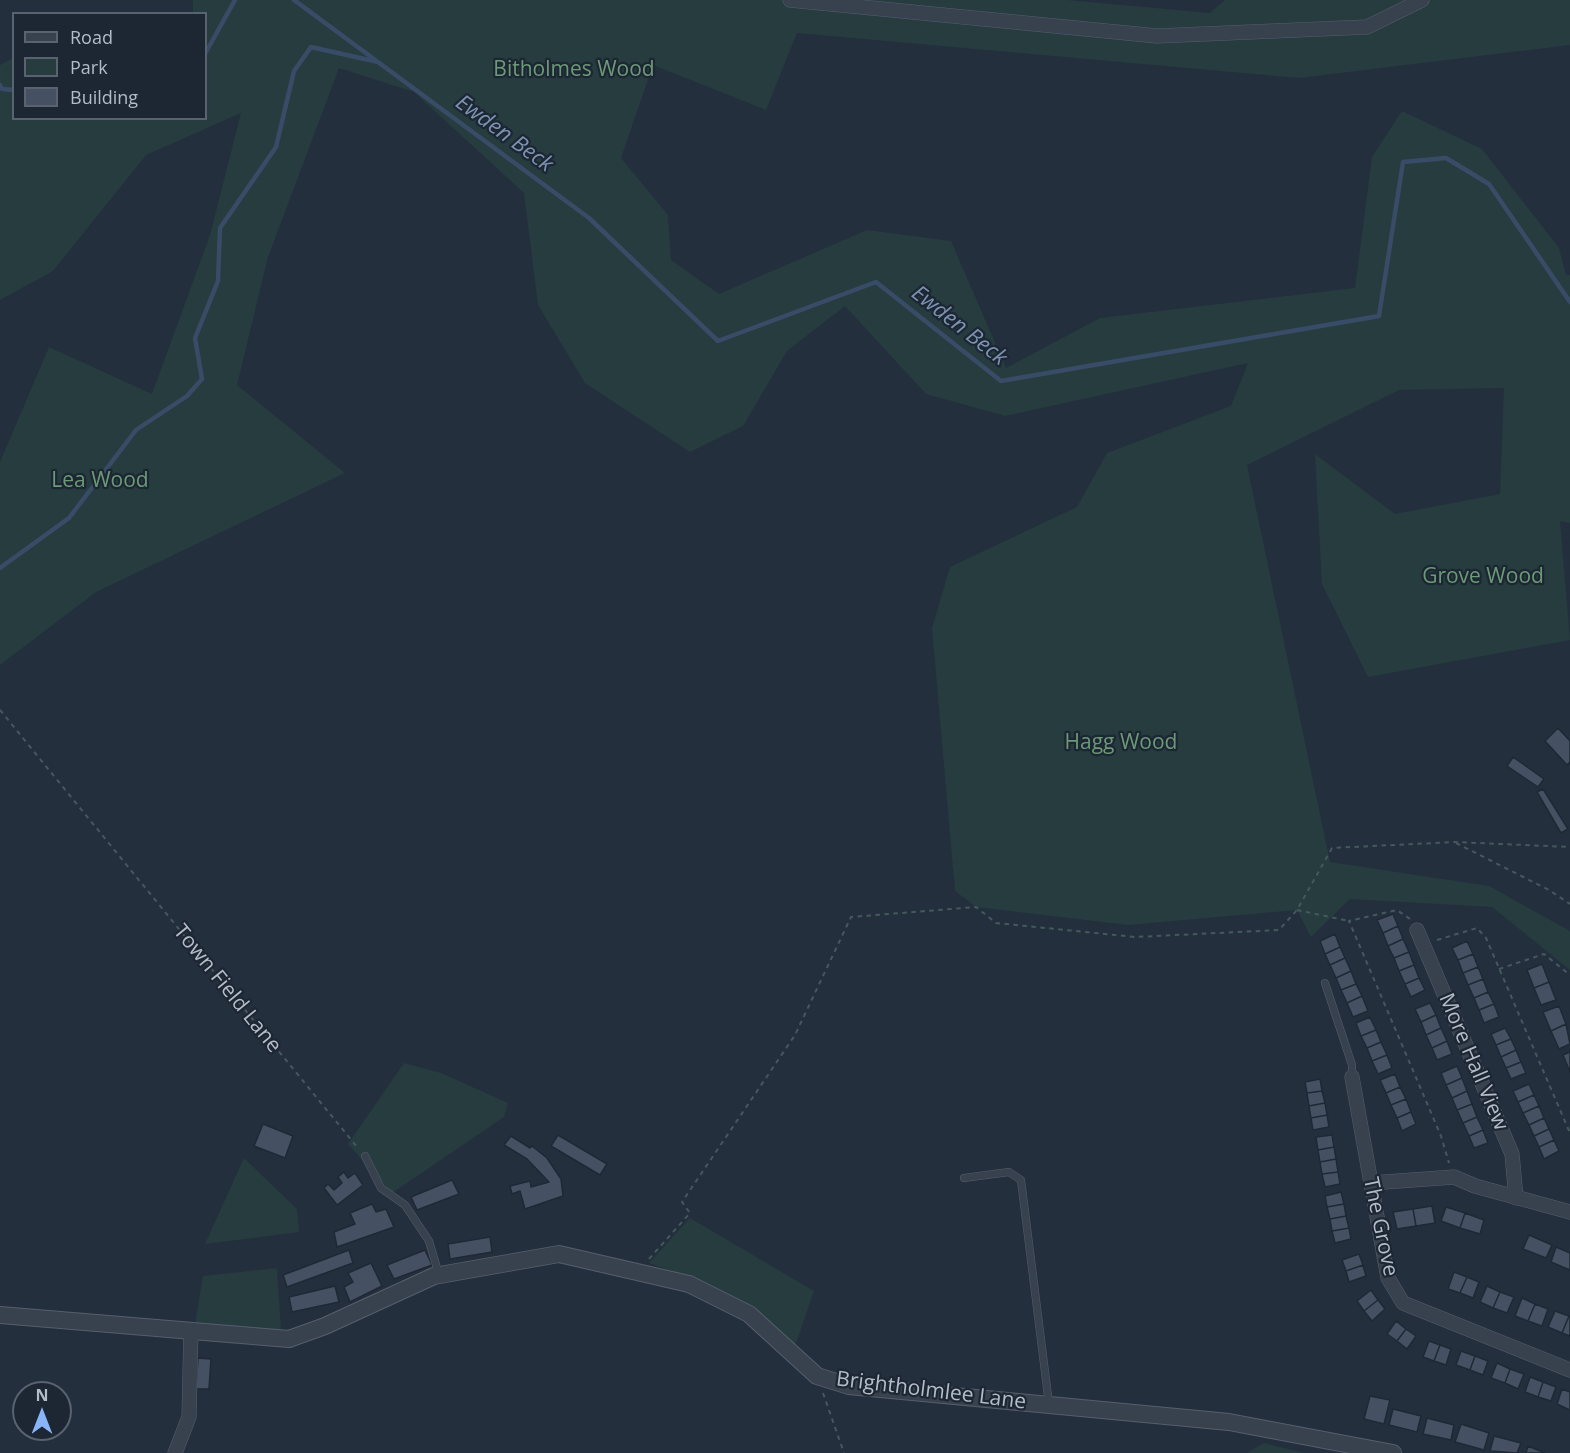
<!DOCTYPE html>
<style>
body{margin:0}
#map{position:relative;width:1570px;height:1453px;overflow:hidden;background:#242f3e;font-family:"Open Sans",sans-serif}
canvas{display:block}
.legend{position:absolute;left:12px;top:12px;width:195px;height:108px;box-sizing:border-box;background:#1d2633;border:2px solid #59626f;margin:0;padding:8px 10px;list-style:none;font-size:18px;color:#b4bcc9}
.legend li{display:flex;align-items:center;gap:12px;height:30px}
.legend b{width:30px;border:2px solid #59626f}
.north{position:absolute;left:12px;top:1381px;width:60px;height:60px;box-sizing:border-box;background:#1d2633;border:2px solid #59626f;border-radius:50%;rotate:0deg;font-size:16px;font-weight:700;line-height:24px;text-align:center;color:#b4bcc9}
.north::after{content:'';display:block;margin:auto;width:21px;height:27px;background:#8ab4f8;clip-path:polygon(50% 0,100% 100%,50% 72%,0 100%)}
</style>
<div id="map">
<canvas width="1570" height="1453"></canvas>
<ul class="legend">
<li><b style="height:8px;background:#38414e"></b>Road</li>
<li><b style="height:16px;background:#263c3f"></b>Park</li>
<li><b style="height:16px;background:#455162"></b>Building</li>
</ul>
<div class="north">N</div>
</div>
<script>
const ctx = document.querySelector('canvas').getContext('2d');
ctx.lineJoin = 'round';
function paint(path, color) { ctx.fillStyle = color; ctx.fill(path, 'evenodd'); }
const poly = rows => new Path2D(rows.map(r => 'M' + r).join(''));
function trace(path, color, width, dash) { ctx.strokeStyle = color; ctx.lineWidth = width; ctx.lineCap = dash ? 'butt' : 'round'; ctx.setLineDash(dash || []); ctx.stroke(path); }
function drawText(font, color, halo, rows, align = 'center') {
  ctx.font = font + ' "Open Sans",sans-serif'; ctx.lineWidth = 4.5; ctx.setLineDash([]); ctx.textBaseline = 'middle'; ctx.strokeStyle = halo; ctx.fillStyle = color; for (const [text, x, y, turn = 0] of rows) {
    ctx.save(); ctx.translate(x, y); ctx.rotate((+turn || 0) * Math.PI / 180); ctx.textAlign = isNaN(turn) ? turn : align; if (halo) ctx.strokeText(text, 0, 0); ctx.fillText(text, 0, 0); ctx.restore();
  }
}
paint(poly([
 [193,0,1067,0,1210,13,1225,0,1570,0,1570,45,1299,78,797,33,766,110,653,65,621,158,668,215,671,260,719,294,867,230,951,241,1006,368,1100,318,1355,288,1372,157,1402,111,1482,149,1559,248,1566,275,1570,275,1570,523,1560,521,1570,640,1368,677,1322,584,1315,454,1395,514,1500,494,1504,388,1399,390,1247,465,1330,862,1489,886,1570,931,1570,970,1492,907,1350,899,1311,937,1297,910,1128,925,976,907,955,891,932,628,950,567,1077,507,1107,453,1231,406,1248,363,1005,416,926,394,845,306,787,351,743,426,690,452,585,383,538,305,524,193,414,92,339,68,268,257,237,385,345,473,96,592,0,665,0,462,49,347,152,394,210,235,241,113,146,155,53,271,0,300,0,65,13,58,14,118,206,118,206,14,193,13],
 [404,1063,441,1073,508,1103,504,1117,392,1193,348,1144],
 [244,1158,297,1209,299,1232,205,1244],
 [690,1218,814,1291,795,1346,698,1281,649,1263],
 [277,1268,281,1331,195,1324,203,1276],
 [1264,1443,1304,1453,1247,1453]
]), '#263c3f');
trace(poly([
 [294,0,589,218,718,341,876,282,1001,381,1379,316,1403,162,1446,158,1489,184,1570,302],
 [206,52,235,0],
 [0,85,2,89,14,90],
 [0,568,69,518,136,430,187,396,202,379,195,338,218,281,220,228,276,147,294,71,311,47,378,62]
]), '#394c67', 4.5);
const building = poly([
 [1558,728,1570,741,1570,762,1567,765,1545,741,1558,728],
 [1513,757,1544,779,1538,787,1507,766,1513,757],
 [1543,789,1568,829,1561,833,1537,792,1543,789],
 [1393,914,1398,926,1383,933,1377,920,1393,914],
 [1398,926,1403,939,1388,946,1383,933,1398,926],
 [1335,934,1340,947,1325,954,1320,941,1335,934],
 [1403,939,1409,952,1394,958,1388,946,1403,939],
 [1467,941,1473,954,1458,960,1452,948,1467,941],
 [1340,947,1345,958,1330,965,1325,954,1340,947],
 [1409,952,1414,965,1399,971,1394,958,1409,952],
 [1473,954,1478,967,1463,973,1458,960,1473,954],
 [1345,958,1351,971,1336,978,1330,965,1345,958],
 [1542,964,1549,982,1534,988,1527,970,1542,964],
 [1414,965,1419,978,1405,984,1399,971,1414,965],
 [1478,967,1483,979,1468,985,1463,973,1478,967],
 [1351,971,1356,984,1341,990,1336,978,1351,971],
 [1419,978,1425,990,1411,997,1405,984,1419,978],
 [1483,979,1488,992,1474,998,1468,985,1483,979],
 [1549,982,1556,1000,1541,1005,1534,988,1549,982],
 [1356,984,1362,996,1347,1003,1341,990,1356,984],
 [1488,992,1494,1004,1479,1010,1474,998,1488,992],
 [1362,996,1368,1011,1353,1017,1347,1003,1362,996],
 [1430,1003,1436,1015,1421,1022,1415,1009,1430,1003],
 [1494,1004,1499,1017,1484,1023,1479,1010,1494,1004],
 [1559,1006,1566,1024,1551,1031,1543,1012,1559,1006],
 [1436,1015,1441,1028,1426,1035,1421,1022,1436,1015],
 [1370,1017,1376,1030,1361,1036,1356,1023,1370,1017],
 [1566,1024,1570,1044,1559,1049,1551,1031,1566,1024],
 [1441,1028,1447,1041,1432,1048,1426,1035,1441,1028],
 [1505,1028,1511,1039,1496,1045,1491,1034,1505,1028],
 [1376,1030,1381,1042,1367,1048,1361,1036,1376,1030],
 [1511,1039,1516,1050,1501,1057,1496,1045,1511,1039],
 [1447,1041,1452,1054,1437,1060,1432,1048,1447,1041],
 [1381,1042,1387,1055,1372,1061,1367,1048,1381,1042],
 [1516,1050,1521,1062,1506,1068,1501,1057,1516,1050],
 [1570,1052,1570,1072,1563,1055,1570,1052],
 [1387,1055,1392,1068,1378,1074,1372,1061,1387,1055],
 [1521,1062,1526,1073,1511,1079,1506,1068,1521,1062],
 [1457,1066,1462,1078,1446,1085,1441,1073,1457,1066],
 [1395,1074,1400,1087,1386,1093,1380,1080,1395,1074],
 [1462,1078,1467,1091,1452,1098,1446,1085,1462,1078],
 [1320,1079,1322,1091,1307,1093,1305,1082,1320,1079],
 [1529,1084,1534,1095,1518,1102,1513,1091,1529,1084],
 [1400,1087,1406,1099,1391,1105,1386,1093,1400,1087],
 [1322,1091,1325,1103,1309,1106,1307,1093,1322,1091],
 [1467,1091,1472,1104,1457,1110,1452,1098,1467,1091],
 [1534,1095,1539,1106,1523,1113,1518,1102,1534,1095],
 [1406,1099,1411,1112,1397,1118,1391,1105,1406,1099],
 [1325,1103,1327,1115,1311,1118,1309,1106,1325,1103],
 [1472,1104,1477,1117,1463,1123,1457,1110,1472,1104],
 [1539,1106,1544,1118,1529,1125,1523,1113,1539,1106],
 [1411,1112,1416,1124,1402,1131,1397,1118,1411,1112],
 [1327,1115,1329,1127,1313,1130,1311,1118,1327,1115],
 [1477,1117,1483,1130,1469,1136,1463,1123,1477,1117],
 [1544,1118,1549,1129,1534,1136,1529,1125,1544,1118],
 [263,1124,293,1136,285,1158,254,1146,263,1124],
 [1549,1129,1554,1140,1539,1147,1534,1136,1549,1129],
 [1483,1130,1488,1143,1474,1148,1469,1136,1483,1130],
 [558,1135,607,1164,600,1175,551,1146,558,1135],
 [1332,1135,1334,1147,1318,1150,1316,1137,1332,1135],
 [511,1136,530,1148,532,1146,547,1158,561,1179,563,1196,525,1209,520,1191,512,1194,510,1186,530,1181,531,1187,549,1182,527,1159,504,1145,511,1136],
 [1554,1140,1559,1151,1544,1159,1539,1147,1554,1140],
 [1334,1147,1336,1159,1320,1162,1318,1150,1334,1147],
 [1336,1159,1338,1172,1322,1174,1320,1162,1336,1159],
 [344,1172,348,1178,355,1173,363,1185,337,1205,324,1188,328,1184,334,1190,342,1183,338,1177,344,1172],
 [1338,1172,1340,1184,1325,1187,1322,1174,1338,1172],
 [452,1180,459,1194,417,1210,411,1197,452,1180],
 [1341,1192,1344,1204,1327,1207,1325,1196,1341,1192],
 [372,1204,376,1212,386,1209,394,1227,337,1247,334,1232,355,1224,350,1213,372,1204],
 [1344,1204,1346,1216,1330,1219,1327,1207,1344,1204],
 [1432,1206,1435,1223,1416,1226,1413,1209,1432,1206],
 [1446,1207,1465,1213,1460,1228,1441,1221,1446,1207],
 [1413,1209,1416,1226,1397,1229,1393,1212,1413,1209],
 [1465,1213,1484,1220,1480,1234,1460,1228,1465,1213],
 [1346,1216,1349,1228,1332,1231,1330,1219,1346,1216],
 [1349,1228,1351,1239,1335,1243,1332,1231,1349,1228],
 [1529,1235,1552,1245,1546,1258,1523,1249,1529,1235],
 [490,1237,492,1252,450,1259,448,1244,490,1237],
 [1556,1247,1570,1253,1570,1270,1551,1262,1556,1247],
 [349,1250,353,1263,287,1287,283,1275,349,1250],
 [425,1250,432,1265,394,1279,387,1265,425,1250],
 [1359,1254,1363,1265,1346,1271,1342,1260,1359,1254],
 [371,1263,382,1286,350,1302,344,1287,353,1282,348,1273,371,1263],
 [1363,1265,1366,1276,1349,1282,1346,1271,1363,1265],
 [1454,1272,1467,1277,1460,1293,1448,1289,1454,1272],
 [1467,1277,1479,1282,1473,1298,1460,1293,1467,1277],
 [335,1286,339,1302,292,1312,289,1297,335,1286],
 [1487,1286,1500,1292,1493,1308,1480,1302,1487,1286],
 [1371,1290,1378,1300,1364,1311,1357,1301,1371,1290],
 [1500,1292,1514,1297,1507,1313,1493,1308,1500,1292],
 [1522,1298,1535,1304,1528,1321,1515,1316,1522,1298],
 [1378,1300,1385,1309,1372,1321,1364,1311,1378,1300],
 [1535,1304,1548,1309,1542,1326,1528,1321,1535,1304],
 [1555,1311,1569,1316,1562,1333,1548,1327,1555,1311],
 [1569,1316,1570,1317,1570,1336,1562,1333,1569,1316],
 [1396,1321,1406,1329,1397,1341,1387,1334,1396,1321],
 [1406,1329,1416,1336,1407,1349,1397,1341,1406,1329],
 [1429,1341,1440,1345,1434,1361,1423,1357,1429,1341],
 [1440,1345,1451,1349,1446,1365,1434,1361,1440,1345],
 [1461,1351,1475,1356,1470,1370,1456,1365,1461,1351],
 [1475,1356,1488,1361,1483,1375,1470,1370,1475,1356],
 [198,1358,211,1359,209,1389,196,1389,198,1358],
 [1497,1363,1510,1369,1505,1383,1491,1378,1497,1363],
 [1510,1369,1524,1374,1518,1389,1505,1383,1510,1369],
 [1530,1377,1543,1382,1538,1397,1525,1392,1530,1377],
 [1543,1382,1556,1387,1551,1401,1538,1397,1543,1382],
 [1562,1389,1570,1392,1570,1410,1557,1404,1562,1389],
 [1370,1396,1390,1400,1384,1424,1364,1419,1370,1396],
 [1393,1409,1421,1416,1417,1432,1389,1425,1393,1409],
 [1427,1418,1454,1425,1451,1440,1423,1434,1427,1418],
 [1461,1424,1489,1433,1484,1450,1455,1442,1461,1424],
 [1494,1436,1521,1443,1517,1453,1490,1451,1494,1436],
 [1528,1446,1545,1453,1526,1453,1528,1446]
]);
paint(building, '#455162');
trace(building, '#1f2835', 1.5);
const service = poly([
 [1325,983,1352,1065,1352,1077],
 [365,1156,381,1188,405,1205,429,1241,439,1275],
 [964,1178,1009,1172,1021,1180,1049,1404]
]);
const minor = poly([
 [790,0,1157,36,1367,27,1422,0],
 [1417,930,1512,1154,1516,1198],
 [1352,1077,1388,1278,1403,1303,1570,1370],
 [1371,1183,1454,1177,1475,1186,1570,1212],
 [175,1453,189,1417,191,1330]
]);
const tertiary = poly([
 [0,1315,289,1339,325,1326,434,1276,559,1254,689,1284,749,1314,817,1376,849,1386,1229,1422,1393,1453]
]);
trace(service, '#565f6c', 8);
trace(minor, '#565f6c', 15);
trace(tertiary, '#565f6c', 18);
trace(poly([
 [0,710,357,1147],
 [1456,843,1549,890,1570,904],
 [1297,910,1349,921],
 [1410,919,1397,910,1349,921,1441,1136,1449,1163],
 [1437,940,1477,928,1486,938,1570,1133],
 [1499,969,1544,954,1570,975],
 [649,1259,690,1213,682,1202,795,1035,851,917,976,907,996,923,1135,937,1279,930,1297,910,1332,848,1455,842,1570,847],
 [823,1393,844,1453]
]), '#44595c', 2, [4.5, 4.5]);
trace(service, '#38414e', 7);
trace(minor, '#38414e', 14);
trace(tertiary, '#38414e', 16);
drawText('21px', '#6b9a76', '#1d2633', [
 ["Bitholmes Wood",574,70],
 ["Lea Wood",100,481],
 ["Grove Wood",1483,577],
 ["Hagg Wood",1121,743]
]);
drawText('21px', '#b4bcc9', '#1d2633', [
 ["Town Field Lane",227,989,51],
 ["More Hall View",1473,1062,67],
 ["The Grove",1380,1227,78],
 ["Brightholmlee Lane",931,1391,7]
]);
drawText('italic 22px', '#7c92b1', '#1d2633', [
 ["Ewden Beck",504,134,36],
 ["Ewden Beck",959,326,38]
]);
</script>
